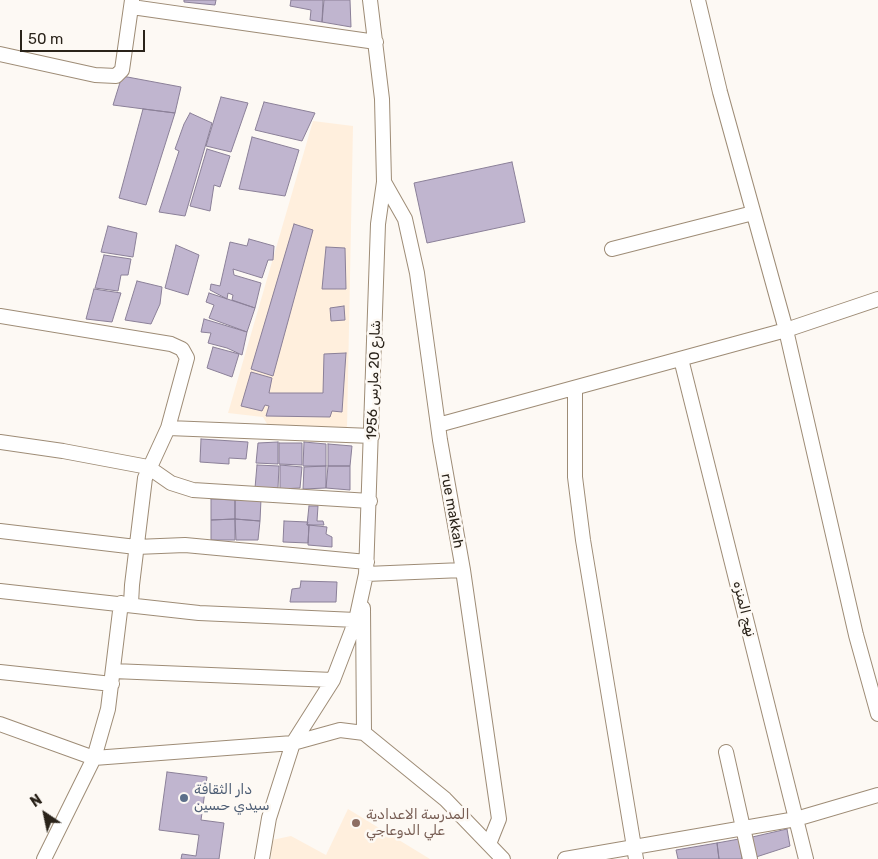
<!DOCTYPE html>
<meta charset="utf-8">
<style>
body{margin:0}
#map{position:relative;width:878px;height:859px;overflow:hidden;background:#fdf9f4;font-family:Rubik,sans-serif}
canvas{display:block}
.north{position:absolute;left:20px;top:789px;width:50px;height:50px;-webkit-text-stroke:4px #fdf9f4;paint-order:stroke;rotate:326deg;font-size:14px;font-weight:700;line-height:20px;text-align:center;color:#2a231a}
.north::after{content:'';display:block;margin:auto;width:18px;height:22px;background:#2a231a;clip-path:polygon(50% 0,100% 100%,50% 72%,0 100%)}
.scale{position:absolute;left:20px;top:30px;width:125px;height:22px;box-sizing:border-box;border:2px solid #2a231a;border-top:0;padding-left:6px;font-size:15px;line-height:18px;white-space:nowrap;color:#2a231a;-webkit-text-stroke:4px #fdf9f4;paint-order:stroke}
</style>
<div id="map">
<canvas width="878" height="859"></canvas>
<div class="north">N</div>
<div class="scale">50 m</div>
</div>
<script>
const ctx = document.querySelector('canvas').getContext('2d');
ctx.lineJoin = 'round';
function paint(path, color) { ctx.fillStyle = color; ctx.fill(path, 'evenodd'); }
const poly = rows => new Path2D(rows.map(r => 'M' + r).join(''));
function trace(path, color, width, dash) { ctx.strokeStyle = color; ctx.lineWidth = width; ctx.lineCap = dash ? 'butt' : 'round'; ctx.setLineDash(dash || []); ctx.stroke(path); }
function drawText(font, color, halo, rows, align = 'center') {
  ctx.font = font + ' Rubik,"Noto Sans Arabic",sans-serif'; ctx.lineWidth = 5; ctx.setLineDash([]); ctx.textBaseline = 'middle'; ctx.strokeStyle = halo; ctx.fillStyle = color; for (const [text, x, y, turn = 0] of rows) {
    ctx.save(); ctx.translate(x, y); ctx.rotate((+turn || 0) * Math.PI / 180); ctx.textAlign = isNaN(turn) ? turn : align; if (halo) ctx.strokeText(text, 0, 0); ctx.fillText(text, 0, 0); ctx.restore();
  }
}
paint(poly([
 [313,121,353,126,347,428,270,429,263,417,228,413],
 [348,809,430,859,271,859,272,840,291,836,326,855]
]), '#ffefdd');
const building = poly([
 [184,0,216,0,215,5,184,2,184,0],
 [291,0,323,0,322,22,310,20,311,10,290,6,291,0],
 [324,0,350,0,351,27,322,22,324,0],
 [122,76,181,87,175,113,113,105,122,76],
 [221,97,248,103,231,152,206,146,221,97],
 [264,102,315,113,302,141,255,130,264,102],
 [143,109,175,113,146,205,119,198,143,109],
 [190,113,212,123,185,216,159,212,179,151,175,149,184,124,190,113],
 [252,137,299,150,285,196,239,189,252,137],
 [207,149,230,156,220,187,214,185,210,211,190,206,207,149],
 [512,162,525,222,427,243,414,183,512,162],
 [294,224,313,230,273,376,251,369,294,224],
 [108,226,137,233,133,257,101,252,108,226],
 [249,239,274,246,273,260,268,260,262,278,233,269,234,275,261,283,255,308,232,300,233,295,228,293,227,299,210,290,211,284,220,286,230,242,247,246,249,239],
 [176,245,199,255,188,295,165,288,176,245],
 [326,247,345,248,346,289,322,289,326,247],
 [104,255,131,259,128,275,121,275,118,291,95,288,104,255],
 [137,281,162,287,160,304,151,324,125,320,137,281],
 [94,289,121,293,112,322,86,319,94,289],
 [209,293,255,308,247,332,209,318,214,305,206,302,209,293],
 [344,306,345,320,331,321,330,308,344,306],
 [204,319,247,332,242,355,227,348,208,343,211,333,201,332,204,319],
 [213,347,239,354,232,377,207,368,213,347],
 [346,353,342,412,332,411,330,417,266,416,269,406,265,405,262,411,241,406,251,372,272,378,269,393,323,393,324,354,346,353],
 [201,439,248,442,246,459,229,458,229,464,200,462,201,439],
 [278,442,278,464,256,463,258,443,278,442],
 [304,442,326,444,326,466,303,466,304,442],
 [279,443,302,443,302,465,279,464,279,443],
 [328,444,352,446,350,466,328,466,328,444],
 [257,465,279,466,278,488,255,488,257,465],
 [280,465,302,467,300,488,280,489,280,465],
 [326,466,326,488,303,489,304,467,326,466],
 [328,466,350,466,350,490,326,488,328,466],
 [211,499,235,500,235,519,211,520,211,499],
 [261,499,260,521,235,519,235,500,261,499],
 [309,506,318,506,317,521,323,521,324,525,307,525,309,506],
 [235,519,235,540,211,540,211,520,235,519],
 [235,519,260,521,258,540,236,540,235,519],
 [284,521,308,522,307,525,309,525,308,543,283,542,284,521],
 [309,525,327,527,326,534,332,537,332,547,308,545,309,525],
 [301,581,337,582,336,602,290,602,292,589,300,588,301,581],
 [167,772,207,777,201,820,224,823,219,859,181,859,182,854,196,856,199,835,159,830,167,772],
 [787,829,790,846,753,858,748,838,787,829],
 [739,839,742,859,719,859,717,843,739,839],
 [717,843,719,859,678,859,676,850,717,843]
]);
paint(building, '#c0b5cf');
trace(building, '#8b8098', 1);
const minor = poly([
 [698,0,720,92,786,330,856,635,878,714],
 [132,7,376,42],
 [0,54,95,75,116,76,122,70,132,0],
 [384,182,405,219,417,273,440,440,463,570,499,819,489,844],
 [612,249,753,213],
 [0,316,171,344,182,349,187,358,168,428,145,478,132,585,131,604],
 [681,359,806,859],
 [575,388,575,477,583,540,636,859],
 [438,425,786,330,878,299],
 [168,428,372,436],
 [0,442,63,451,148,467,171,483,193,490,370,501],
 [0,531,136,547,185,545,367,562],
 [366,574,463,570],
 [0,591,199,613,356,620],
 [113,671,333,680],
 [0,672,112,684],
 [0,724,94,758,293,743,340,730,364,733,363,608],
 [364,733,445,799,503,859],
 [726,752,750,859],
 [44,859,94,758,108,709,121,603],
 [262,859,269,818,293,743,333,680,356,620,366,574,378,224,384,182,382,99,370,0],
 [565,859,796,819,878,795]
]);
trace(minor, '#9e8c76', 16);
trace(minor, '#fff', 14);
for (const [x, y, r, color] of [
 [184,798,5,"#5c6f8a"],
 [356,823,5,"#8d6e63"]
]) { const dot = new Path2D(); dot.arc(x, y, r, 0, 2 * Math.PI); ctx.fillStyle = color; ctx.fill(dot); trace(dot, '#fdf9f4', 2); }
drawText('14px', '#2a231a', '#fdf9f4', [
 ["شارع 20 مارس 1956",374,380,-88],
 ["rue makkah",452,511,80],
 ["نهج المنزه",744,609,76]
]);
drawText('14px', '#4e5e75', '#fdf9f4', [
 ["دار الثقافة",194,790],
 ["سيدي حسين",194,806]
], 'left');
drawText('14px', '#785e54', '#fdf9f4', [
 ["المدرسة الاعدادية",366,815],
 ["علي الدوعاجي",366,831]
], 'left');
</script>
